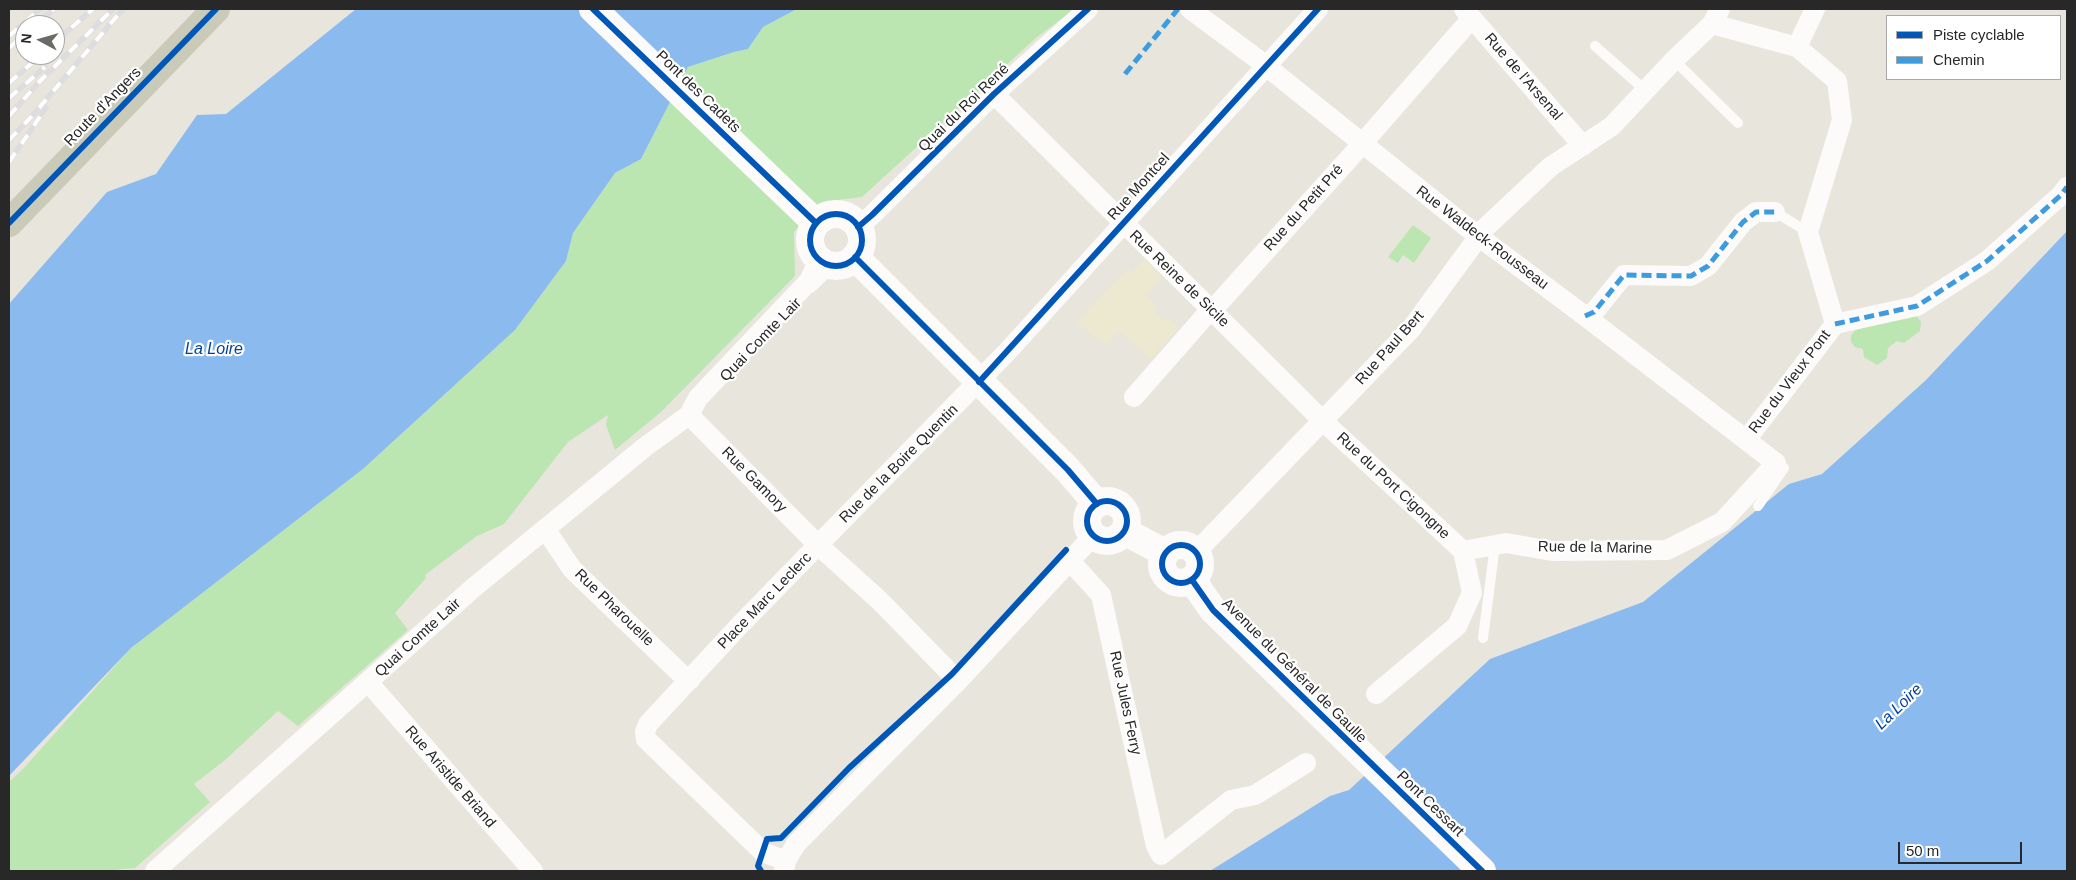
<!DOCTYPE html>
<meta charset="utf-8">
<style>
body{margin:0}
#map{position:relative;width:2076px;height:880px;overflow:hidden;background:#e8e5dc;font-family:Arial,sans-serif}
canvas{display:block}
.frame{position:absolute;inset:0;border:10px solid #282828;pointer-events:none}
.legend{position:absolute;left:1886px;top:15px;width:175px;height:65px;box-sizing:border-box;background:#fff;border:1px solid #a9a9a9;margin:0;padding:6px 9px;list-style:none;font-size:15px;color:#282828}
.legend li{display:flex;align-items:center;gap:10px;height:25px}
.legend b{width:25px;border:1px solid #a9a9a9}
.north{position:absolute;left:15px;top:15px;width:50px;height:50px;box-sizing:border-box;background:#fff;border:1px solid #a9a9a9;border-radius:50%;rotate:276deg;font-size:14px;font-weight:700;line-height:20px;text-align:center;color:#282828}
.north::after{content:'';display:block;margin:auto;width:18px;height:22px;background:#6b6a67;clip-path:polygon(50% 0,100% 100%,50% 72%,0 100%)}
.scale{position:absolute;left:1898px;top:842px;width:124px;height:22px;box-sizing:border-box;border:2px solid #282828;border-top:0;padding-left:6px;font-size:15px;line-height:18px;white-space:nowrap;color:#282828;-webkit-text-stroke:4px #fff;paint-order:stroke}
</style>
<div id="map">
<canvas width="2076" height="880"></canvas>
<div class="frame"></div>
<ul class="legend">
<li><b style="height:6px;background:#0057b8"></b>Piste cyclable</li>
<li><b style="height:6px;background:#3d9ce0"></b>Chemin</li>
</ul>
<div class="north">N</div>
<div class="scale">50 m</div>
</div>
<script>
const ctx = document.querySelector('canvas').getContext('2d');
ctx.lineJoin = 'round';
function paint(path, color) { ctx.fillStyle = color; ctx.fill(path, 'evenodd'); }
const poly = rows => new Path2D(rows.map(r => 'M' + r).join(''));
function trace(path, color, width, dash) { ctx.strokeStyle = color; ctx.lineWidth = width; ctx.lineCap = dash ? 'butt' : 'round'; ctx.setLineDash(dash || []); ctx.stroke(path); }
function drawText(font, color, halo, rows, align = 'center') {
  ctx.font = font + ' Arial,sans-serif'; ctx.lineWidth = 4.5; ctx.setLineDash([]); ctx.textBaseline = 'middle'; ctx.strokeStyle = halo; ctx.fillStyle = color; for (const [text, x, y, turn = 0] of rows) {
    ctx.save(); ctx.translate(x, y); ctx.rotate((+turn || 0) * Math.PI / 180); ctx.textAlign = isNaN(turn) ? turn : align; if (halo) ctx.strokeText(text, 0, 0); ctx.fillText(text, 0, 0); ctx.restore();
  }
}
paint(poly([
 [1145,259,1163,278,1146,295,1157,306,1153,310,1165,322,1169,318,1178,328,1151,359,1119,330,1107,344,1098,340,1077,322,1128,269,1132,272]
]), '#ece9d0');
paint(poly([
 [797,9,1075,9,1037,37,862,197,822,202,794,232,795,276,661,412,615,450,606,425,608,415,568,442,504,524,477,536,425,575,426,578,395,613,408,630,298,726,278,711,224,761,194,784,210,802,135,868,101,871,9,871,9,782,24,768,131,648,363,469,515,330,566,261,573,233,615,173,641,159,688,67,734,52,748,49,763,27],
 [1413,225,1431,238,1414,263,1403,255,1398,263,1388,257],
 [1915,314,1921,322,1920,331,1904,343,1897,341,1888,348,1887,358,1877,365,1864,357,1863,349,1855,347,1851,342,1851,335,1856,330]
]), '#bbe6b2');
paint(poly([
 [356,9,797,9,763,27,748,49,734,52,688,67,641,159,615,173,573,233,566,261,515,330,363,469,131,648,9,776,9,304,107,192,156,174,197,115,226,114],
 [2067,231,2067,871,1210,871,1330,796,1349,790,1490,659,1643,602,1789,484,1822,474,1926,380]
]), '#8bbaee');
trace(poly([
 [1595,46,1646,91],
 [1674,60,1738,123],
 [1775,212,1808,232],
 [811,288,834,266],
 [1758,506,1784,468],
 [1483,638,1495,545]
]), '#fcfbfa', 10);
trace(poly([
 [1190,9,1256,58,1478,236,1585,316,1776,463,1722,522,1667,550,1552,551,1506,543,1463,551],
 [1464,9,1583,146],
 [1712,24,1797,47,1837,81,1842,120,1808,232,1835,324],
 [1797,47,1815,9],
 [994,94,1323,421,1463,551],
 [858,227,872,215,994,94,1088,9],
 [1585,316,1594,312,1624,275,1691,276,1708,266,1743,222,1756,212,1775,212],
 [1835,324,1917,306,1987,261,2061,195,2067,187],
 [1134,397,1205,316,1217,305,1354,153,1472,18],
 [689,415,818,545,1007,352,1318,9],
 [1746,440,1835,324],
 [546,530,572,569,680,673,690,680],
 [1196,552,1411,329,1485,228,1550,167,1612,126,1674,60,1712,24,1720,9],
 [1069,560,1101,595,1156,846,1161,855,1231,800,1255,795,1306,763],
 [368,682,533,871],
 [1376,694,1457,626,1472,593,1463,551],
 [786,861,763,852,646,739,645,732,648,724,739,626,818,545,880,601,958,681],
 [155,871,472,589,645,447,689,415,698,398,809,281,819,260],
 [784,871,786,861,796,844,958,681,1093,536]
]), '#fcfbfa', 20);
trace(poly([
 [593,9,816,223],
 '810 240a26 26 0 1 1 52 0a26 26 0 1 1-52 0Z',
 [855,257,1068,470,1097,504],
 '1087 521a20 20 0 1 1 40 0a20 20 0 1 1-40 0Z',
 [1124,531,1165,553],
 '1162 564a19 19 0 1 1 38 0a19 19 0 1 1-38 0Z',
 [1192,580,1213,610,1482,871]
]), '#fcfbfa', 28);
trace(poly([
 [9,223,216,9]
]), '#c9cab7', 28);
const rail = poly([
 [35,25,54,9],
 [9,36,40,9],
 [55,42,93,9],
 [9,48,25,34],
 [9,83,41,55],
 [9,98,45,67],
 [9,116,40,81,113,9],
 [9,140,33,115,123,9],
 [9,162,46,108]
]);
trace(rail, '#dddcde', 5.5);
trace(rail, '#fff', 4, [11]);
trace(poly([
 [1125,74,1178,9],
 [1585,316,1594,312,1624,275,1691,276,1708,266,1743,222,1756,212,1775,212],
 [1835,324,1917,306,1987,261,2061,195,2067,187]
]), '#3d9ce0', 5, [10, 5]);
trace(poly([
 [593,9,816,223],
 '810 240a26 26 0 1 1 52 0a26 26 0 1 1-52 0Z',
 [9,223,216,9],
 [858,227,872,215,994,94,1088,9],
 [855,257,1068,470,1097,504],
 [979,382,1318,9],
 '1087 521a20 20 0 1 1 40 0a20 20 0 1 1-40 0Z',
 '1162 564a19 19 0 1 1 38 0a19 19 0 1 1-38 0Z',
 [1192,580,1213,610,1482,871],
 [761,871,758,866,767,839,781,838,849,768,952,674,1066,550]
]), '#0057b8', 6);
drawText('15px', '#282828', '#fff', [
 ["Rue de l'Arsenal",1523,77,49],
 ["Pont des Cadets",698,92,44],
 ["Route d'Angers",103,107,-46],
 ["Quai du Roi René",964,108,-44],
 ["Rue Montcel",1139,187,-48],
 ["Rue du Petit Pré",1304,208,-48],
 ["Rue Waldeck-Rousseau",1482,238,37],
 ["Rue Reine de Sicile",1179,279,44],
 ["Quai Comte Lair",761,340,-46],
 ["Rue Paul Bert",1390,348,-48],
 ["Rue du Vieux Pont",1790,382,-53],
 ["Rue de la Boire Quentin",899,464,-45],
 ["Rue Gamory",754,480,45],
 ["Rue du Port Cigongne",1393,486,43],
 ["Rue de la Marine",1595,548,1],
 ["Place Marc Leclerc",765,601,-46],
 ["Rue Pharouelle",614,608,44],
 ["Quai Comte Lair",418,638,-42],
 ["Avenue du Général de Gaulle",1294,671,45],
 ["Rue Jules Ferry",1125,703,78],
 ["Rue Aristide Briand",450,777,49],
 ["Pont Cessart",1430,804,44]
]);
drawText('italic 16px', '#05419f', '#fff', [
 ["La Loire",214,350],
 ["La Loire",1899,707,-44]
]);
</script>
